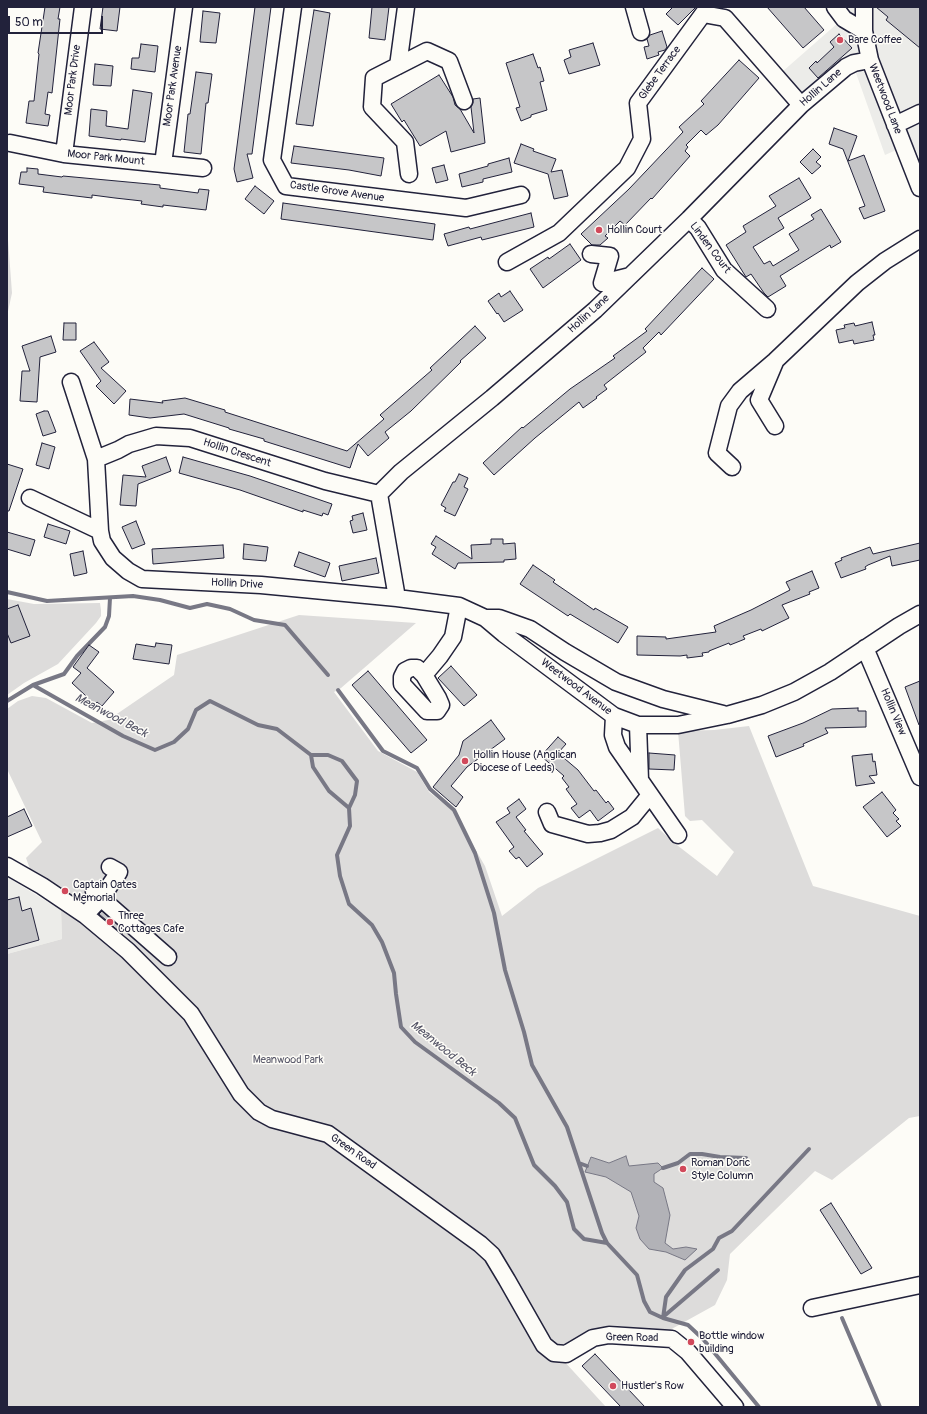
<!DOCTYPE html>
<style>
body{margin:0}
#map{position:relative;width:927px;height:1414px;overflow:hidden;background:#fdfcf7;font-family:Pangolin,sans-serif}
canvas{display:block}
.frame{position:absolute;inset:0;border:8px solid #22223b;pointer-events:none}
.scale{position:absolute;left:8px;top:16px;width:95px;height:18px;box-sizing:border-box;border:2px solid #22223b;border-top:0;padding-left:5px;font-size:12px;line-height:14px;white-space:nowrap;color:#22223b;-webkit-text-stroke:3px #fdfcf7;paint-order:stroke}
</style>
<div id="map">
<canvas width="927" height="1414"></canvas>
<div class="frame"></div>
<div class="scale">50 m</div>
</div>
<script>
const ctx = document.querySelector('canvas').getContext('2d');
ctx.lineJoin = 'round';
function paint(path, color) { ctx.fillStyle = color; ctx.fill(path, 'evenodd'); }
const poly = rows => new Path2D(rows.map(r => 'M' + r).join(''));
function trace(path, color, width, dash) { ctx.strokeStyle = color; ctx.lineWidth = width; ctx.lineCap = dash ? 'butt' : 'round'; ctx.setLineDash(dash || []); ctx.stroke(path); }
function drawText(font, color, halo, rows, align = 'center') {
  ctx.font = font + ' Pangolin,sans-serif'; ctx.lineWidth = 3; ctx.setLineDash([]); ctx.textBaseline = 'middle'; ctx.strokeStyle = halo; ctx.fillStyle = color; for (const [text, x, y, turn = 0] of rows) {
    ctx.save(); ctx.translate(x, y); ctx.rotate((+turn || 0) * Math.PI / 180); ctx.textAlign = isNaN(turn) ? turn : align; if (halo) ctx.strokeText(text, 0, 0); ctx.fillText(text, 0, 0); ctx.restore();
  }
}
paint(poly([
 [842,7,920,7,920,159,912,143,885,155,856,73,849,73,810,106,782,72,847,15],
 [7,877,61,910,62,939,7,954]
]), '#ecece9');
paint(poly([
 [7,226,12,293,7,316],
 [7,599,34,604,100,603,101,610,101,616,96,623,58,664,24,683,7,695],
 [299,615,416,623,341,688,334,692,378,751,417,772,429,792,453,811,485,866,502,916,538,888,658,828,673,842,717,876,734,852,702,820,690,821,685,816,678,731,714,730,749,726,813,886,920,916,920,1116,909,1118,832,1180,815,1171,730,1254,727,1280,715,1305,668,1331,609,1325,562,1347,563,1360,606,1407,7,1407,7,954,62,939,61,910,81,922,31,872,26,858,42,842,7,769,7,709,18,701,32,696,46,698,92,723,108,720,174,675,177,655]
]), '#dddcdb');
const water = poly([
 [626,1156,629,1166,658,1163,663,1168,654,1174,654,1182,663,1188,670,1215,665,1243,673,1249,686,1247,697,1249,685,1260,666,1252,649,1249,640,1239,636,1228,639,1216,631,1192,606,1177,585,1172,591,1157,609,1163,626,1156]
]);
paint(water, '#b2b2b7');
trace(water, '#787885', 1);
trace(poly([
 [7,592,47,601,133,596,160,600,190,608,207,604,230,609,254,620,285,625,328,675],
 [33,685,64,674,77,656,105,627,109,616,110,598],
 [338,690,383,751,417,768,430,789,454,810,475,853,494,913,505,970,524,1032,532,1065,567,1127,602,1233,607,1243],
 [7,701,33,685,123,736,155,750,174,742,188,729,196,710,210,701,258,725,277,729,311,755,313,767,329,791,349,808,350,826,337,855,340,876,349,904,372,925,382,942,394,973,396,994,401,1027,415,1042,499,1103,515,1118,534,1165,555,1186,567,1202,574,1229,584,1239,607,1243,637,1275,644,1301,650,1312,663,1318,688,1325,703,1339,759,1407],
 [311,755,328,755,342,761,357,781,355,795,349,808],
 [579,1163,587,1166],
 [663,1168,678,1163,690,1154,702,1154,720,1157,746,1158],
 [663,1317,718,1270],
 [663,1318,666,1297,685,1270,713,1249,719,1238,732,1231,809,1149],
 [842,1318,880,1407]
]), '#787885', 4);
const building = poly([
 [45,7,60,7,58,19,60,19,52,93,48,92,45,114,50,115,48,126,26,123,29,101,34,101,39,54,38,53,45,7],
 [103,7,120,7,117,31,100,29,103,7],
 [255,7,271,7,252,154,247,154,253,178,237,182,234,169,255,7],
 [372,7,389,7,385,40,369,38,372,7],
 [673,7,696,7,678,25,666,14,673,7],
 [767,7,804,7,824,30,803,48,767,7],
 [876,7,920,7,920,48,886,20,888,17,876,7],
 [314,10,330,13,313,126,296,124,314,10],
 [203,11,220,13,216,43,200,42,203,11],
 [662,31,667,47,665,50,658,52,659,55,647,59,644,47,649,46,647,39,650,35,662,31],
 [839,34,852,48,818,78,809,68,816,61,817,63,834,47,830,42,839,34],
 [593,43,600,65,569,74,564,60,571,57,569,50,593,43],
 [141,44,158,46,155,72,131,69,132,58,139,58,141,44],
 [533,54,538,68,540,67,544,81,540,82,547,110,531,115,531,117,521,121,516,108,520,107,506,63,533,54],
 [739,60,759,78,718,125,706,135,701,130,686,145,688,147,685,151,690,156,652,199,651,198,625,225,620,221,605,236,608,238,600,245,592,245,581,234,629,189,683,132,679,127,704,104,701,101,739,60],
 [95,64,113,66,111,86,93,85,95,64],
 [196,72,212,74,208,103,206,103,201,154,184,152,188,114,190,114,196,72],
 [439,75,453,97,455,105,460,109,474,133,471,107,473,103,473,99,480,98,485,143,451,152,446,131,420,146,404,120,402,122,391,104,439,75],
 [133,90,152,93,145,142,121,139,121,140,89,136,91,109,107,111,106,126,128,129,133,90],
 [834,128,857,136,848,161,864,155,885,211,864,219,859,208,865,206,843,149,829,144,834,128],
 [521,144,534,149,533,151,556,159,551,172,562,170,568,196,554,199,548,174,514,163,521,144],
 [294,146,384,158,381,176,349,170,291,163,294,146],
 [813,149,821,157,816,162,821,166,812,174,800,162,813,149],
 [509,158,512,172,483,179,483,182,462,187,459,174,488,166,488,164,509,158],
 [444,165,448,180,436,183,432,168,444,165],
 [27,168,38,169,38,174,62,177,63,176,160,185,160,188,198,193,199,189,209,190,206,210,163,205,163,207,141,204,142,201,115,198,92,195,92,198,43,192,44,187,19,184,21,172,27,172,27,168],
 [799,178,811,198,778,218,784,228,753,247,764,264,770,261,773,266,799,250,789,234,814,219,811,215,821,209,841,242,831,248,830,245,780,276,786,286,768,297,764,293,751,274,746,277,726,245,746,232,743,226,776,206,769,196,799,178],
 [255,186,274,201,264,214,245,199,255,186],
 [283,203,435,224,433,240,281,219,283,203],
 [531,213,534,227,482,240,481,237,448,246,444,234,469,227,470,229,531,213],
 [570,244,581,260,543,288,530,269,548,257,549,259,570,244],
 [702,268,714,279,661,335,659,332,643,348,646,352,604,385,607,389,596,397,597,398,583,408,579,402,535,438,494,475,483,463,522,427,523,428,570,389,615,358,613,356,647,331,645,329,702,268],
 [510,291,523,310,504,322,498,313,497,314,488,301,499,293,501,297,510,291],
 [872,322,875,335,873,335,874,340,854,344,853,340,839,343,836,330,845,328,844,325,854,323,855,326,872,322],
 [64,323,76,323,76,340,63,340,64,323],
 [475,326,486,338,460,361,461,362,411,411,385,432,389,438,368,456,358,444,350,468,264,441,264,439,229,429,229,428,184,414,150,418,129,415,130,399,163,403,162,401,185,398,225,410,225,412,347,451,384,419,380,415,432,370,430,368,475,326],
 [51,336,56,352,40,357,37,402,20,401,22,371,30,371,22,346,51,336],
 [94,342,109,362,101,368,126,391,114,404,96,386,101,381,80,351,94,342],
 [44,411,48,411,56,432,43,436,36,414,44,411],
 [42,443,55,447,49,469,36,465,42,443],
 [166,457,171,471,138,484,136,506,120,505,123,475,146,477,142,466,166,457],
 [183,457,250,476,332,504,328,515,323,513,322,516,303,510,303,512,240,490,179,473,183,457],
 [7,464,23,469,9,511,7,511,7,464],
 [459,474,468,478,464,487,468,489,455,516,444,511,446,508,441,505,453,482,455,482,459,474],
 [363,513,367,530,353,533,350,521,353,520,352,516,363,513],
 [136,521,145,544,132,549,122,527,136,521],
 [48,524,70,531,66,544,44,537,48,524],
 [7,532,35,540,30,556,7,549,7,532],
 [436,536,472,559,471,545,491,544,491,539,503,539,503,544,515,543,516,559,504,560,504,562,458,563,455,569,432,554,436,547,431,544,436,536],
 [920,543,920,560,892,566,890,556,868,565,865,567,866,569,841,578,835,563,842,560,841,558,870,547,873,554,920,543],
 [244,544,268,547,266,561,243,559,244,544],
 [223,545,224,558,153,564,152,549,223,545],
 [83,551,87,573,74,576,70,554,83,551],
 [299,552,330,563,325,577,294,566,299,552],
 [376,558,379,573,342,581,339,566,376,558],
 [533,565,555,580,553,582,594,610,595,608,628,627,618,643,570,614,568,616,520,584,533,565],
 [812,571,819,588,809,592,810,594,782,605,789,618,762,631,761,629,743,636,745,639,730,645,729,643,709,651,709,652,702,653,703,656,687,658,687,655,680,656,637,655,637,636,666,637,666,639,716,632,714,626,751,610,790,590,786,582,812,571],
 [18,605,30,636,11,643,7,633,7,609,18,605],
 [156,643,172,645,169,664,133,659,136,644,155,647,156,643],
 [89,645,99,652,87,668,114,692,102,706,97,702,93,706,84,698,86,696,72,683,81,673,73,667,89,645],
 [451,666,477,695,464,706,438,678,451,666],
 [368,671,427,740,411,753,352,685,368,671],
 [920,681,920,725,919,725,905,687,920,681],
 [858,708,858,711,866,711,866,727,825,728,828,733,803,744,804,746,776,757,768,736,803,723,832,709,858,708],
 [491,720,505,739,467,767,451,786,463,797,456,807,433,787,459,755,463,741,491,720],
 [558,737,566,744,558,753,578,770,594,791,596,790,606,803,608,801,614,809,598,821,590,810,579,818,571,808,577,804,566,789,569,787,562,778,564,776,541,756,558,737],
 [649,753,675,755,674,770,649,769,649,753],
 [872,754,873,762,875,761,877,775,869,776,875,783,856,786,852,756,872,754],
 [882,792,896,810,893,813,899,819,896,821,901,826,887,837,863,807,882,792],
 [519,799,526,809,516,817,526,830,524,831,543,854,527,867,519,857,516,859,509,851,514,847,496,822,510,813,507,808,519,799],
 [24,809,32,826,7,837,7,817,24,809],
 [19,897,22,911,31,908,39,940,7,949,7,900,19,897],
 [102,911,125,931,122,934,99,914,102,911],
 [831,1203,872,1268,861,1274,820,1210,831,1203],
 [595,1354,645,1407,621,1407,582,1366,595,1354]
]);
paint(building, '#c6c6c8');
trace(building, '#22223b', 1);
const minor = poly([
 [293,7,272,160,286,186,466,208,521,195],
 [634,7,641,32],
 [835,7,844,19,864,31],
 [864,7,864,31,870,60,920,188],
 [398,66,406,7],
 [895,125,920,113],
 [10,143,64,154,203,168],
 [64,154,83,7],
 [163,164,184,7],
 [409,174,405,142,372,107,374,78,427,51,449,61,464,101],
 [689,219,698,228,724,270,767,309],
 [591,254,610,256,602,283,630,276],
 [507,262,559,233,627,168,642,139,638,103,703,14,725,18,801,105],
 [775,362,759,400,775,426],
 [71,382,96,459,100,531,102,541,113,558,128,571,142,579,261,585,397,598,459,606,485,618,504,634,614,716,638,725,678,725,727,715,762,705,794,692,830,672,899,626,920,614],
 [96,459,118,450,129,444,156,436,190,438,325,481,379,494],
 [732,467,717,453,729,406,740,391,775,361,857,283,885,261,920,239],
 [30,498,100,531],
 [397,598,379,494,401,472,492,398,595,310,689,219,801,105,846,67,854,63,870,60],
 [486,618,499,618,530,629,565,652,616,682,663,699,723,714],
 [865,648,920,777],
 [424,675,417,668,411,668,405,671,402,677,402,684,427,711,437,711,441,705,438,698,424,675,440,656,453,637,459,606],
 [614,716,613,735,617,747,678,835],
 [638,725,640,780],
 [547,812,552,824,588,834,600,833,611,830,632,817,650,795],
 [7,866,42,886,85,915,128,951,191,1014,241,1094,259,1112,272,1119,328,1134,480,1244,492,1255,507,1280,544,1345,554,1353,566,1354,593,1338,609,1335,672,1339,688,1352,735,1407],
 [94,892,168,957],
 [85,915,101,898,119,872,110,867],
 [812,1308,920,1285]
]);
trace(minor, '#22223b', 19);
trace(minor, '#fdfcf7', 16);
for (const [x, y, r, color] of [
 [840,40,4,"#d1495b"],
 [599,230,4,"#d1495b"],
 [465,761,4,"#d1495b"],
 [65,891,4,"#d1495b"],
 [110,922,4,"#d1495b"],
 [683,1169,4,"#d1495b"],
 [691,1342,4,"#d1495b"],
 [613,1386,4,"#d1495b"]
]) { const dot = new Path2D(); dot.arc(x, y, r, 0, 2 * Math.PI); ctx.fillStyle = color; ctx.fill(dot); trace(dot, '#fdfcf7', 1.5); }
drawText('11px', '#22223b', '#fdfcf7', [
 ["Bare Coffee",848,40],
 ["Hollin Court",607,230],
 ["Hollin House (Anglican",473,755],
 ["Diocese of Leeds)",473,768],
 ["Captain Oates",73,885],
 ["Memorial",73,898],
 ["Three",118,916],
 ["Cottages Cafe",118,929],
 ["Roman Doric",691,1163],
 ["Style Column",691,1176],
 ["Bottle window",699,1336],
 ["building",699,1349],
 ["Hustler's Row",621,1386]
], 'left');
drawText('11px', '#22223b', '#fdfcf7', [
 ["Glebe Terrace",660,73,-54],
 ["Moor Park Drive",73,80,-83],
 ["Moor Park Avenue",173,86,-82],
 ["Hollin Lane",821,88,-41],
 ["Weetwood Lane",885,99,69],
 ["Moor Park Mount",106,158,6],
 ["Castle Grove Avenue",337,192,8],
 ["Linden Court",710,248,53],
 ["Hollin Lane",589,314,-42],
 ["Hollin Crescent",237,453,18],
 ["Hollin Drive",237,584,3],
 ["Weetwood Avenue",576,687,37],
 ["Hollin View",893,712,67],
 ["Green Road",353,1152,35],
 ["Green Road",632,1338,1]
]);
drawText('11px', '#5a5a6b', '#fdfcf7', [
 ["Meanwood Park",288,1060]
]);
drawText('italic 12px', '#545466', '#fdfcf7', [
 ["Meanwood Beck",111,716,28],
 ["Meanwood Beck",443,1049,39]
]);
</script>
